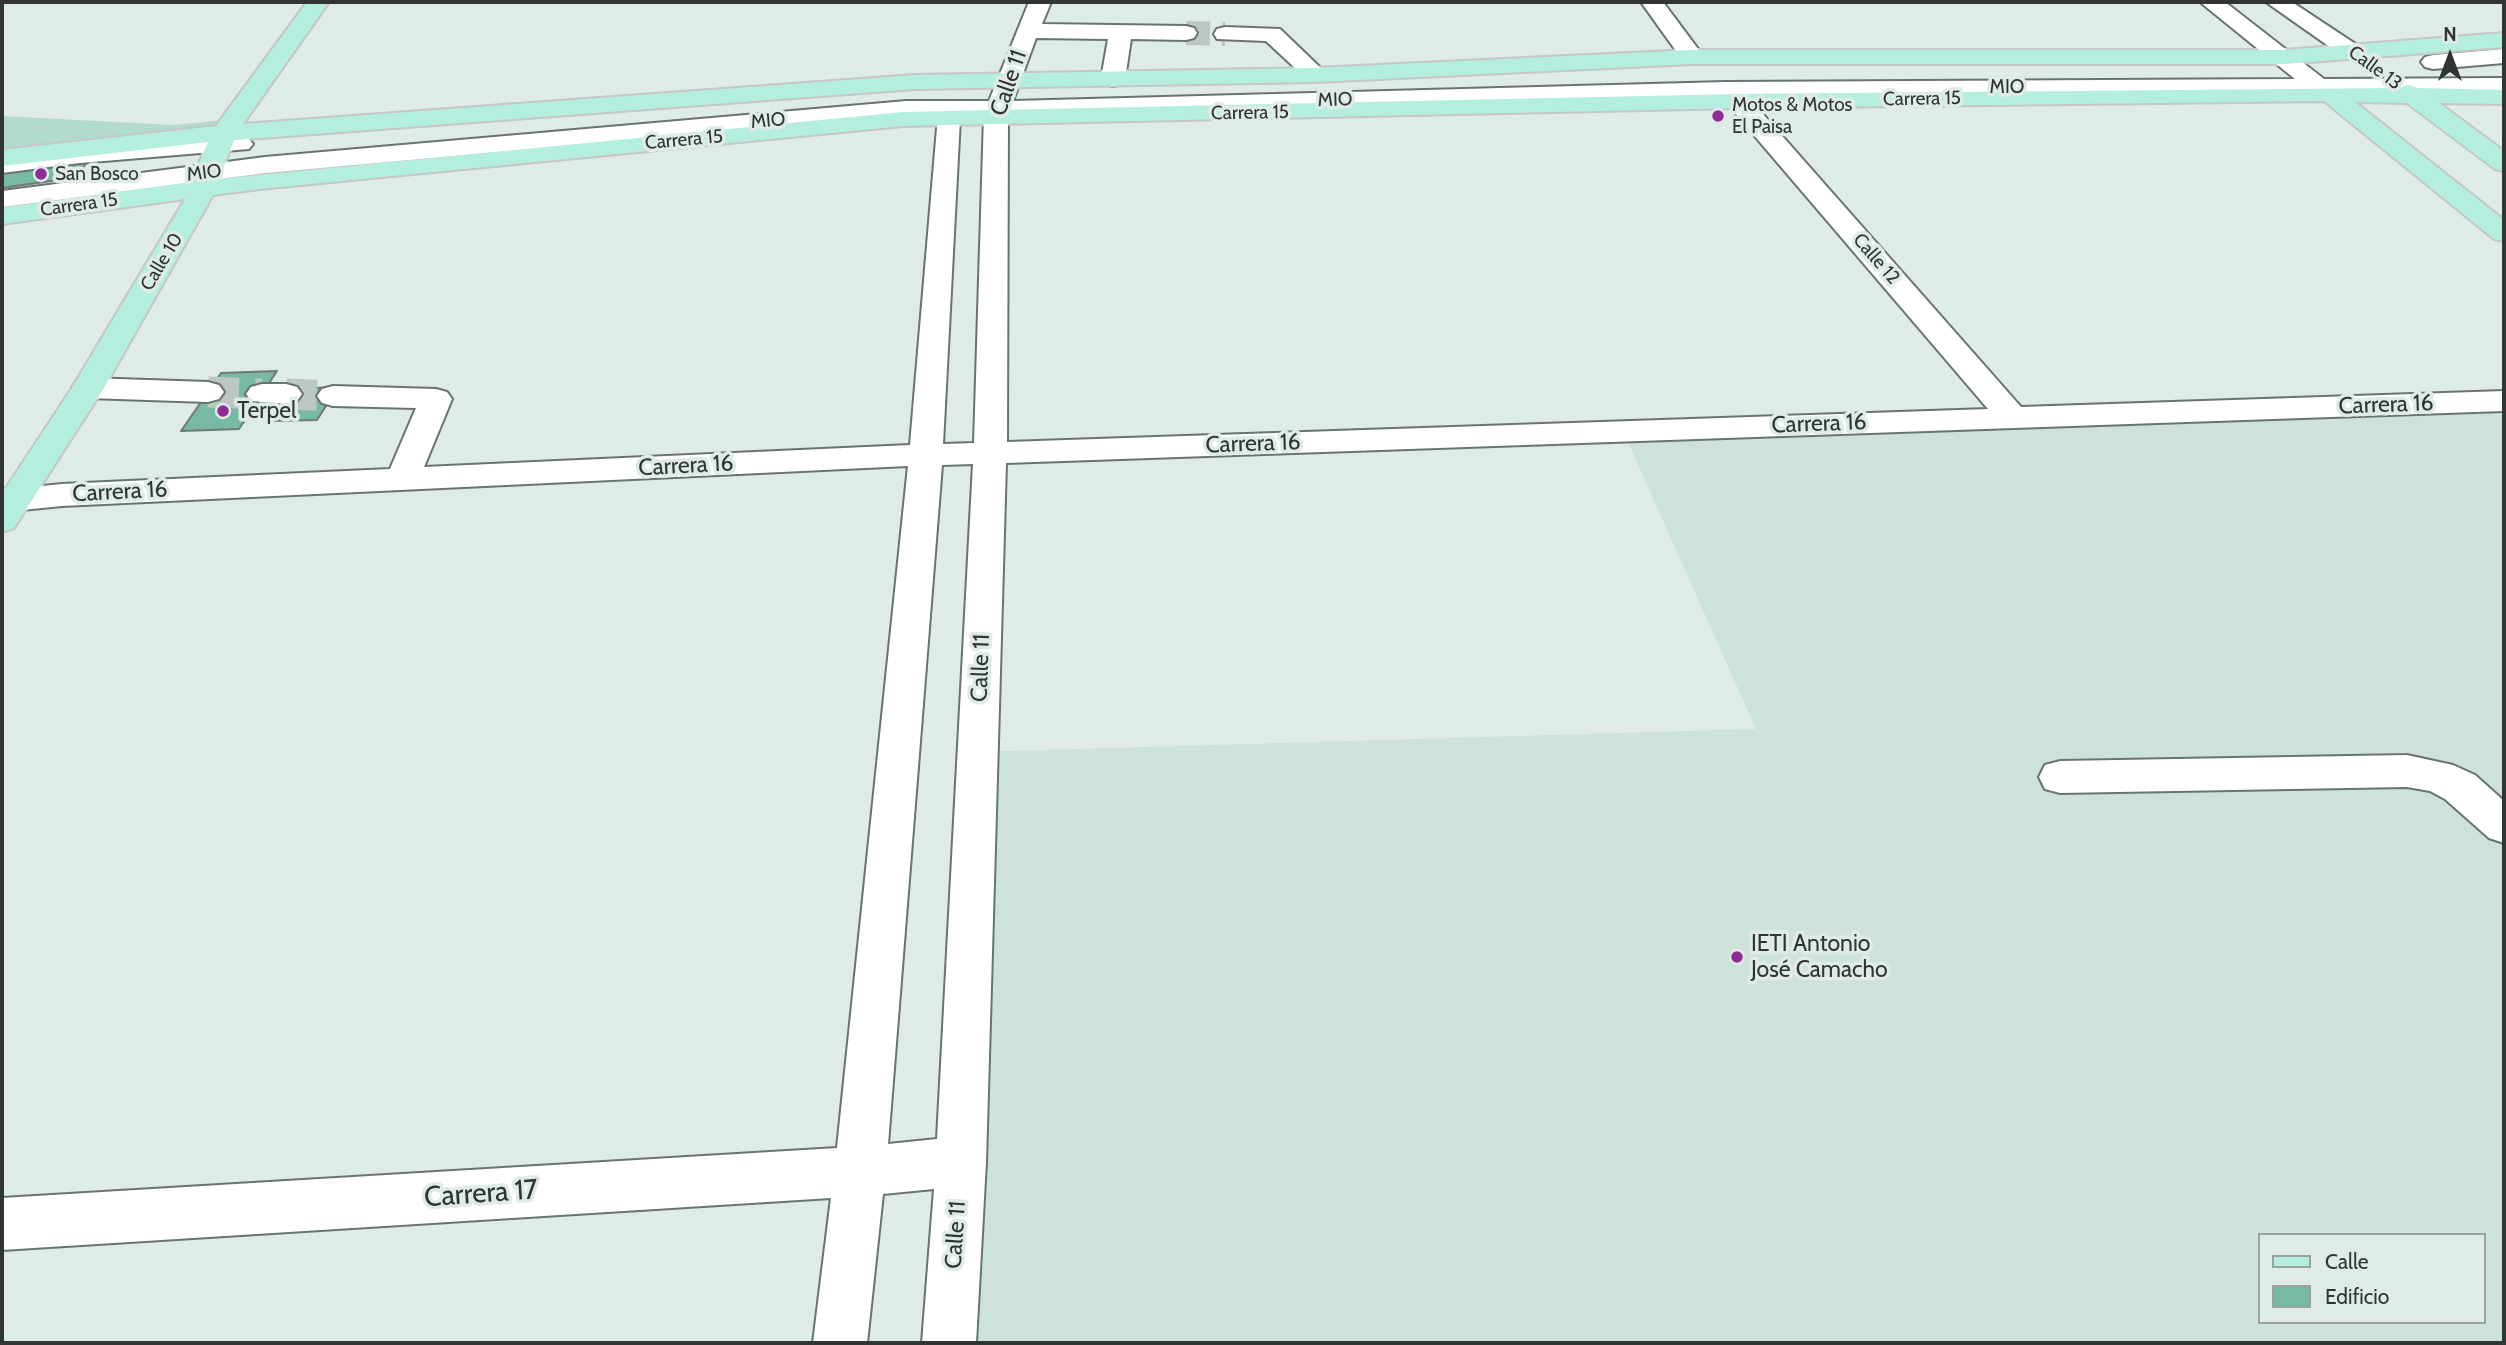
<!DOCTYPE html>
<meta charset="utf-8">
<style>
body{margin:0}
#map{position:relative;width:2506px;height:1345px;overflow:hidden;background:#dfebe7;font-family:Cabin,sans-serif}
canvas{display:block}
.frame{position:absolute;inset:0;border:4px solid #303533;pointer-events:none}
.legend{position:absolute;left:2258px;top:1233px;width:228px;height:91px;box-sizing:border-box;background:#dfebe7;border:2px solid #99a29f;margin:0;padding:9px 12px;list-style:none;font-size:21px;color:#303533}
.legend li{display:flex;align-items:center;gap:14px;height:35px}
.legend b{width:35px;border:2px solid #99a29f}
.north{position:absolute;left:2415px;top:21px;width:70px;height:70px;-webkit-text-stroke:5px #dfebe7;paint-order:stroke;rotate:0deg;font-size:19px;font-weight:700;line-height:28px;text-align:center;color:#303533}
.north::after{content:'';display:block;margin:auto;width:24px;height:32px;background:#303533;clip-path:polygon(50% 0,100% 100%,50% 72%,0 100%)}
</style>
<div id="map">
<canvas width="2506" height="1345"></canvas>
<div class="frame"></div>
<ul class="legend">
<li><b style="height:9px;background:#b4eedf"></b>Calle</li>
<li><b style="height:19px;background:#78b9a6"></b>Edificio</li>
</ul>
<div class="north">N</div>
</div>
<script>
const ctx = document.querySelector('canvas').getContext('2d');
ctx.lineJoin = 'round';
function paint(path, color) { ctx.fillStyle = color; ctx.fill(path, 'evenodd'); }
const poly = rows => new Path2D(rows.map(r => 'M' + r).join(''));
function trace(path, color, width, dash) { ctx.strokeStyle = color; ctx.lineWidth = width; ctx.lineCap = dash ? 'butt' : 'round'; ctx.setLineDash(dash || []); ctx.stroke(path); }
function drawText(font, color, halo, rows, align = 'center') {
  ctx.font = font + ' Cabin,sans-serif'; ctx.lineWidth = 7; ctx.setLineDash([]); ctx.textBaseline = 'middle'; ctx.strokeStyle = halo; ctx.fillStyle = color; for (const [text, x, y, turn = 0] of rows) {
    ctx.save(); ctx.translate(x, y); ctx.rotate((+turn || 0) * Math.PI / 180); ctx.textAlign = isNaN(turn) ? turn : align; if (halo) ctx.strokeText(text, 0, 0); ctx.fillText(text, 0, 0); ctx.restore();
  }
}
paint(poly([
 [2504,401,2504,1343,949,1343,961,1162,977,752,1756,729,1623,431],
 [2259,1235,2483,1235,2483,1322,2259,1322]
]), '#cce2db');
paint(poly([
 [2,116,173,125,235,119,224,133,168,137,2,158]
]), '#b3dace');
const building = poly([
 [88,158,79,177,2,188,2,170,88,158],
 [277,371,239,429,181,431,221,373,277,371],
 [338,387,317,420,267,421,289,389,338,387]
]);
paint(building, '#78b9a6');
trace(building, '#6e7975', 2);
trace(poly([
 [1186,33,1225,34]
]), '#bcc7c3', 24, [24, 12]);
trace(poly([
 [208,392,262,394],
 [286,394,333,396]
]), '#bcc7c3', 31, [31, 16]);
const minor = poly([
 [1029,2,1051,2,1042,24,1186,26,1194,28,1197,33,1194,38,1186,40,1131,39,1125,79,1121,84,1113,86,1105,84,1101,79,1108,39,1036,38,1013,101,1725,82,2295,79,2200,2,2225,2,2324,79,2504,78,2504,92,1747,96,2021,407,2504,391,2504,411,1006,463,986,1162,976,1343,922,1343,934,1189,883,1194,867,1343,813,1343,831,1198,2,1250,2,1198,837,1148,908,466,62,506,2,512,2,490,62,484,390,469,416,408,333,406,322,403,317,396,322,389,333,386,436,389,447,392,452,399,424,467,910,445,938,116,906,115,265,173,2,207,2,191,265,157,906,101,989,101,1029,2],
 [1729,96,1726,101,1729,106,1988,409,1007,442,1008,116,1729,96],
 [958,116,984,116,974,443,943,444,960,119,958,116],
 [973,464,937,1139,888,1144,942,465,973,464],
 [1641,2,1663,2,1704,57,1700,62,1684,62,1641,2],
 [2266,2,2292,2,2363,49,2367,54,2363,59,2347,59,2266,2],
 [1225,27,1280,29,1328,75,1324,80,1308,80,1266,41,1217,39,1214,34,1217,29,1225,27],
 [2504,49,2504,63,2433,69,2425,67,2421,62,2425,57,2433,55,2504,49],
 [240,136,249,139,253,144,249,149,80,163,2,173,2,157,80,147,240,136],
 [88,378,208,382,219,385,224,392,219,399,208,402,88,398,77,395,72,388,77,381,88,378],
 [262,384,286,384,297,387,302,394,297,401,286,404,251,401,246,394,251,387,262,384],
 [2407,755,2453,765,2475,775,2504,801,2504,843,2489,838,2445,799,2430,791,2407,787,2060,793,2045,789,2039,777,2045,765,2060,761,2407,755]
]);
const major = poly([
 [307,2,329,2,243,124,915,75,1316,68,1692,50,2284,50,2504,33,2504,47,2284,64,1692,64,1316,82,915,89,234,140,219,179,903,112,1738,94,2399,88,2408,85,2418,88,2504,90,2504,104,2439,103,2504,151,2504,171,2495,169,2407,103,2355,102,2504,220,2504,241,2494,239,2324,101,1738,108,903,126,260,189,213,195,104,388,14,528,2,532,2,494,72,388,185,199,2,224,2,208,191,182,208,142,2,166,2,150,216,126,307,2]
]);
trace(minor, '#687470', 4);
trace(major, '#c5c6c6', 4);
paint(minor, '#fff');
paint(major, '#b4eedf');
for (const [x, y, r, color] of [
 [1718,116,7,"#8d2c95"],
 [41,174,7,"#8d2c95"],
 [223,411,7,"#8d2c95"],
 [1737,957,7,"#8d2c95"]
]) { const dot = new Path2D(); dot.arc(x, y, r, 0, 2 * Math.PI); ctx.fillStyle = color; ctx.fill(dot); trace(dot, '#dfebe7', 2.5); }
drawText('19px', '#303533', '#dfebe7', [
 ["Calle 13",2375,68,36],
 ["MIO",2007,87],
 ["Carrera 15",1922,99,-1],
 ["MIO",1335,100,-2],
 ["Carrera 15",1250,113,-1],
 ["MIO",768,121,-5],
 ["Carrera 15",684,140,-5],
 ["MIO",204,173,-7],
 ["Carrera 15",79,205,-8],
 ["Calle 12",1876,259,49],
 ["Calle 10",162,262,-59]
]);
drawText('19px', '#303533', '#dfebe7', [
 ["Motos & Motos",1732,105],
 ["El Paisa",1732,127],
 ["San Bosco",55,174]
], 'left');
drawText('23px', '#303533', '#dfebe7', [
 ["Calle 11",1009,83,-71],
 ["Carrera 16",2386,405,-2],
 ["Carrera 16",1819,424,-2],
 ["Carrera 16",1253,444,-2],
 ["Carrera 16",686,466,-3],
 ["Carrera 16",120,492,-3],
 ["Calle 11",981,668,-88],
 ["Calle 11",956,1235,-86]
]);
drawText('23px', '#303533', '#dfebe7', [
 ["Terpel",237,411],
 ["IETI Antonio",1751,944],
 ["José Camacho",1751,970]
], 'left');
drawText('28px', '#303533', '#dfebe7', [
 ["Carrera 17",481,1194,-4]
]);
</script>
